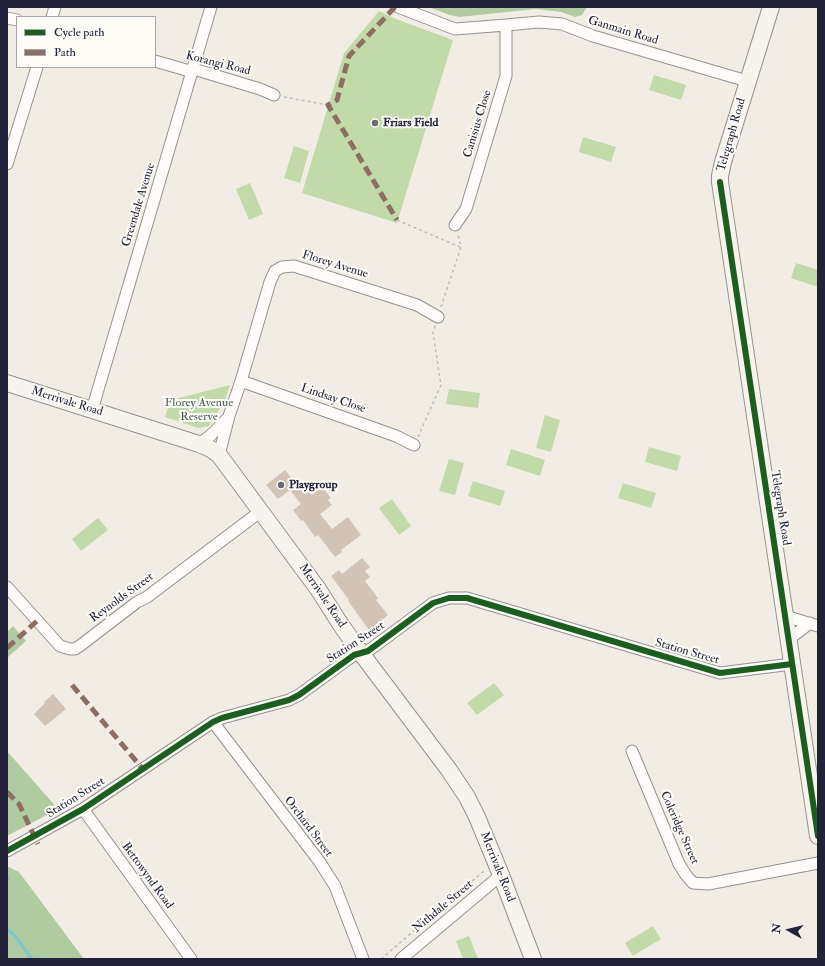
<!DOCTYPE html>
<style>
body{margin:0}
#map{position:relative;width:825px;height:966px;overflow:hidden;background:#f2ede4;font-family:"IM FELL Double Pica",serif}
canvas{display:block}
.frame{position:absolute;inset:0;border:8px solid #22223b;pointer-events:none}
.legend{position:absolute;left:16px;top:16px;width:140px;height:52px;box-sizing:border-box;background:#fdfcf7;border:1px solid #a5a5ac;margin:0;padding:5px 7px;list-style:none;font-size:12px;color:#22223b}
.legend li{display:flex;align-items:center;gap:8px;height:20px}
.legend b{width:20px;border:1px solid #a5a5ac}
.north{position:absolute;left:769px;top:910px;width:40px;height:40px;-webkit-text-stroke:3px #fdfcf7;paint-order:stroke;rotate:278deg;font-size:11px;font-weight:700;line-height:16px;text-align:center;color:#22223b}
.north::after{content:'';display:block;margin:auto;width:14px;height:18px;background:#22223b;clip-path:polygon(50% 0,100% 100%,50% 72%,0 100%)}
</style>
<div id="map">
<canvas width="825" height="966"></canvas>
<div class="frame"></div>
<ul class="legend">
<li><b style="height:5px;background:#1b5e20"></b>Cycle path</li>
<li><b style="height:5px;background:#8d6e63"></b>Path</li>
</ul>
<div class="north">N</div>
</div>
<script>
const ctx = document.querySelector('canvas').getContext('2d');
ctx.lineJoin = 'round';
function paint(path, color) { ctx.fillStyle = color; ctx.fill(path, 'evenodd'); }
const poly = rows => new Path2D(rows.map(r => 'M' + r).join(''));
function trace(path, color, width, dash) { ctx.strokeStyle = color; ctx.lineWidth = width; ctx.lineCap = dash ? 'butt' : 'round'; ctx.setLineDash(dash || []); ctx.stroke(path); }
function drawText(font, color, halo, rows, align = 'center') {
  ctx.font = font + ' "IM FELL Double Pica",serif'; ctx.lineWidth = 4; ctx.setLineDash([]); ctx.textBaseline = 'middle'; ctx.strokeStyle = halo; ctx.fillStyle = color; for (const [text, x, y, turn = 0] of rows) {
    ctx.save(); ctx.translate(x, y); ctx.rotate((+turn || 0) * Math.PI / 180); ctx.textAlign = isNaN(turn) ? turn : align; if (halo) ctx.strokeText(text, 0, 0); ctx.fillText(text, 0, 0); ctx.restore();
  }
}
paint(poly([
 [379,11,396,19,453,40,397,223,302,193,344,53],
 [654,75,686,85,681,100,649,90],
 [583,137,616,147,611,162,579,152],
 [294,146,309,151,300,183,284,178],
 [250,183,263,214,249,220,236,189],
 [796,263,818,270,818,287,791,278],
 [230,385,225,400,209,426,198,428,165,417,171,400],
 [449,389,480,393,478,408,446,404],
 [545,415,560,420,551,452,536,448],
 [649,447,681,456,677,471,645,462],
 [511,449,545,460,540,476,506,465],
 [449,459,464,463,455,495,439,491],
 [473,481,505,491,500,506,468,496],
 [623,483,656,493,651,508,618,498],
 [392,499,411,526,399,535,379,508],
 [98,518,108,530,81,551,72,539],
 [494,683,504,695,477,715,467,703],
 [653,926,661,939,633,956,625,943],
 [469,936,478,959,463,959,456,941]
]), '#c2daaa');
paint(poly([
 [428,7,587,7,582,15,575,17,561,12,536,9,459,17,450,15],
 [13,626,26,641,7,658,7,632],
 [7,751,58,809,7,836],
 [9,867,19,872,84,959,7,959,7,868]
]), '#b1cba1');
trace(poly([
 [7,880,8,878],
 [7,929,15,936,32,959]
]), '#7ec6d2', 3);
paint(poly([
 [285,470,300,489,305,486,312,495,322,487,331,498,328,500,332,505,320,514,332,529,348,517,361,535,341,550,342,552,335,557,318,535,315,537,303,520,301,521,293,510,301,504,290,490,278,499,266,485],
 [362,558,370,567,365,571,370,577,365,581,378,598,376,600,388,615,369,630,348,601,349,600,331,576,339,570,342,574],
 [53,694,66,709,45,726,34,714,45,703,44,702]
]), '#d1c4b7');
const street = poly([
 [398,7,455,29,506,25,539,22,562,24,593,36,747,81],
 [52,17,55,7],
 [7,18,17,20],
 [155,61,186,70,197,70,260,89,274,95],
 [7,164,37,67],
 [455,225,466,209,506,76,506,25],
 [241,381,396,436,414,445],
 [92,410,211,7],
 [199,444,210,436,227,419],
 [219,455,229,416,241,381,270,282,275,271,282,267,294,266,417,305,438,317],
 [7,587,60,646,70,649,75,649,81,645,137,602,147,597,261,511],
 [785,616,818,626],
 [789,639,810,623],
 [213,722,319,861,335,886,363,959],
 [632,751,679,864,686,875,693,883,708,884,818,863],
 [83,809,191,959],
 [7,851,83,809,213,722,222,718,289,700,299,695,354,655,368,651,433,603,449,598,467,598,720,673,792,664],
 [401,959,501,875]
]);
const secondary = poly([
 [771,7,723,162,720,176,720,182,818,836],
 [7,383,199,444,211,449,219,455,318,589,341,625,361,653,449,770,467,797,477,817,501,875,533,959]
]);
trace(street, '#949291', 13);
trace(secondary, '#949291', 18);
trace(poly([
 [284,97,328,105],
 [397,220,460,247],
 [441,307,461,247,458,235],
 [418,437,441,385,433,333,435,326],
 [381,959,484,871]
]), '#bebdbf', 1.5, [3, 3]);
trace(street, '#fdfcfb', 11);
trace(secondary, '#f7f3ed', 16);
trace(poly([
 [395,7,349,56,337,100,328,105,397,220],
 [7,648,37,621],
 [72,685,142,768],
 [7,792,19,804,38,844]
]), '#8d6e63', 5, [10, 5]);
trace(poly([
 [720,182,818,836],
 [7,851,83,809,213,722,222,718,289,700,299,695,354,655,368,651,433,603,449,598,467,598,720,673,792,664]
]), '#1b5e20', 6);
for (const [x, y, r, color] of [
 [375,123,4,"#6b6976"],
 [281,485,4,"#6b6976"]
]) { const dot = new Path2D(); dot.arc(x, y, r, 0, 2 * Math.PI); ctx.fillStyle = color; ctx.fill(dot); trace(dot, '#fdfcf7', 1.5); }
drawText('12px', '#22223b', '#fdfcf7', [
 ["Ganmain Road",623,31,17],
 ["Korangi Road",218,64,14],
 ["Canisius Close",478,124,-73],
 ["Telegraph Road",732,135,-74],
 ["Greendale Avenue",139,205,-73],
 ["Florey Avenue",335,265,17],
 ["Lindsay Close",333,399,19],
 ["Merrivale Road",67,402,17],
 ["Telegraph Road",780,508,81],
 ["Merrivale Road",322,596,56],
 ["Reynolds Street",122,598,-36],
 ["Station Street",356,643,-33],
 ["Station Street",687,652,16],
 ["Station Street",76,798,-32],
 ["Orchard Street",308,827,53],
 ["Coleridge Street",679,828,66],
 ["Merrivale Road",497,867,68],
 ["Bettowynd Road",147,876,54],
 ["Nithdale Street",443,907,-40]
]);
drawText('bold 12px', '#22223b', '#fdfcf7', [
 ["Friars Field",383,123],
 ["Playgroup",289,485]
], 'left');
drawText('12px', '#4c5d51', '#fdfcf7', [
 ["Florey Avenue",199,403],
 ["Reserve",199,417]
]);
</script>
